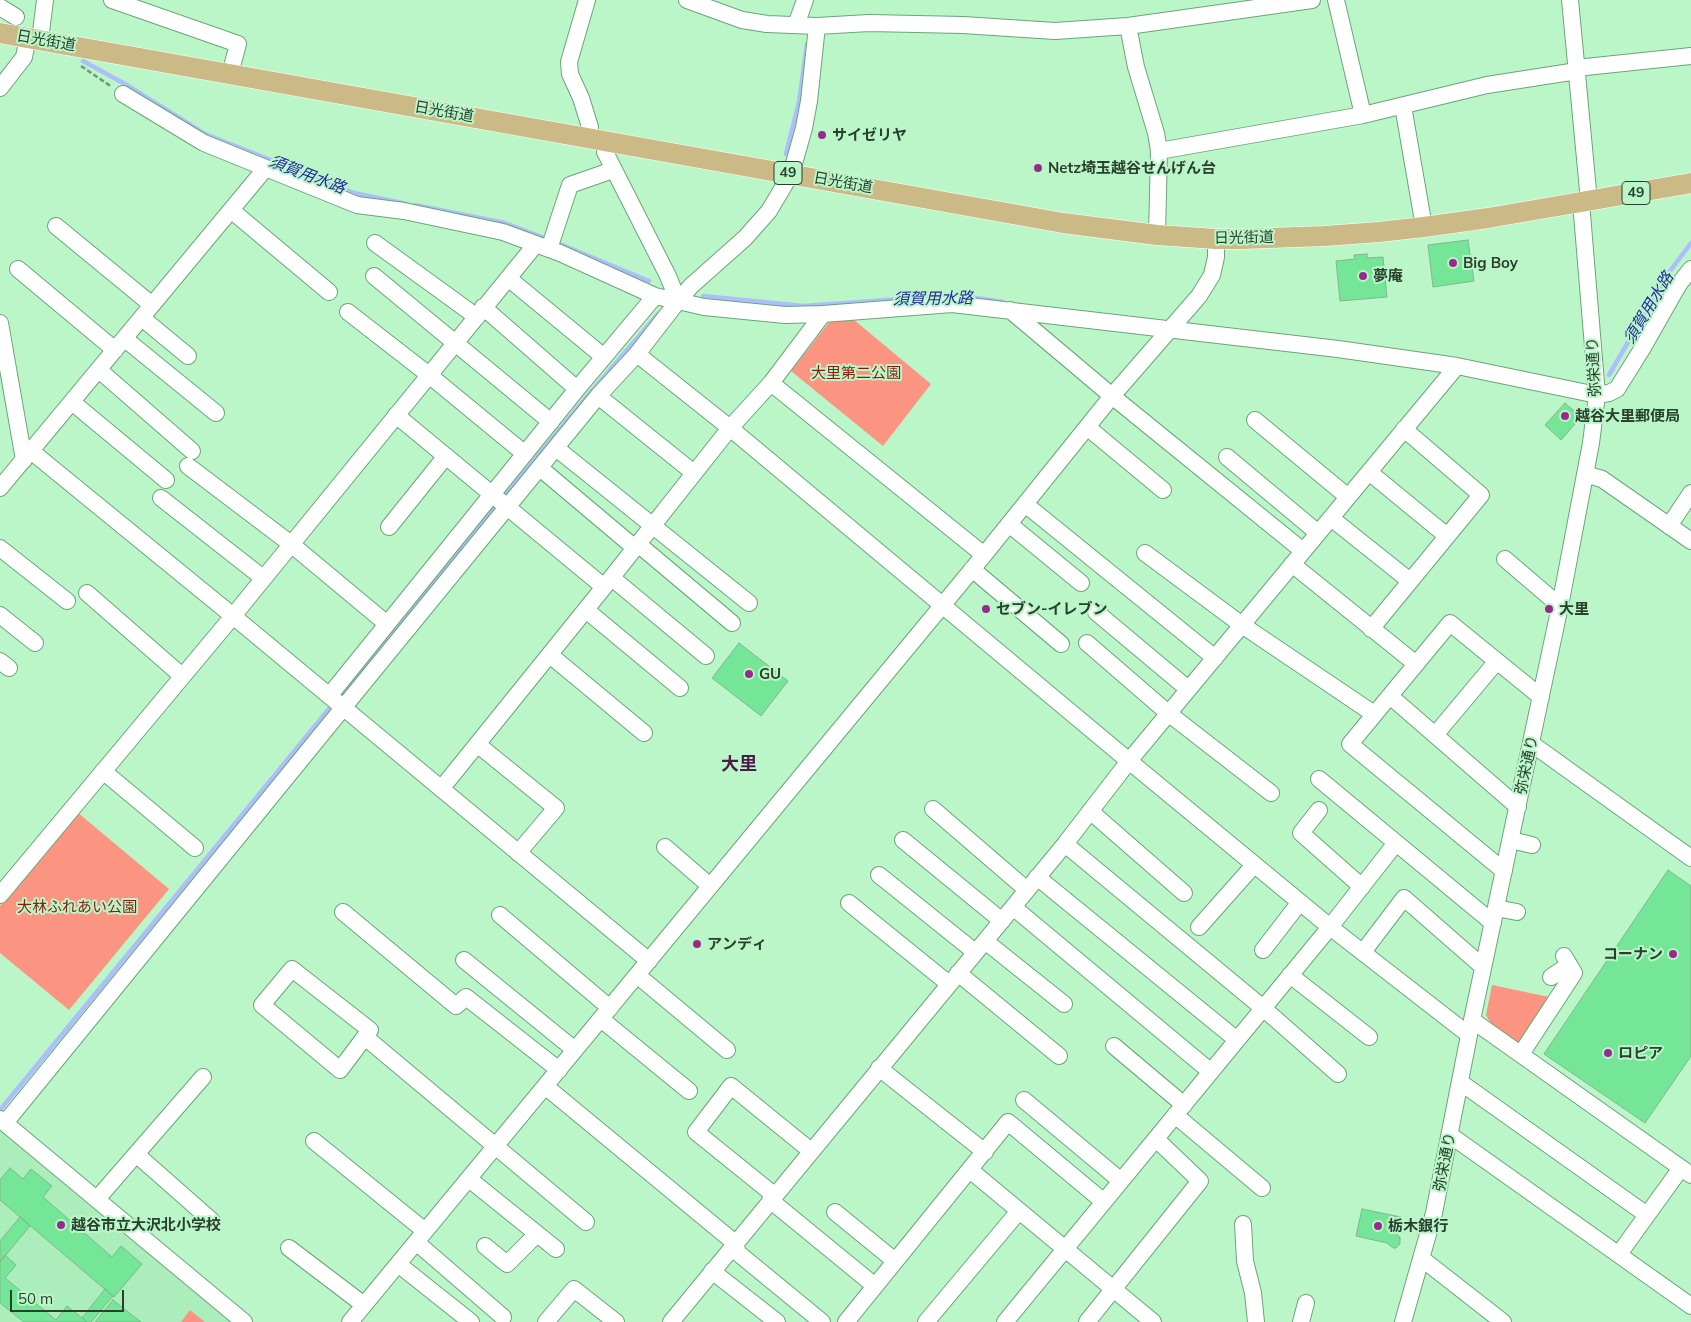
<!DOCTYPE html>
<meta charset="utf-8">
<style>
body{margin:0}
#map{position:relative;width:1691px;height:1322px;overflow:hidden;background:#bbf6c9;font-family:Mulish,sans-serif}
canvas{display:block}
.scale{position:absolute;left:10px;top:1290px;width:114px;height:22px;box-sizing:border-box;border:2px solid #28402e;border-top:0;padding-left:6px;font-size:15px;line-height:18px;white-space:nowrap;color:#28402e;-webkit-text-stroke:4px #bbf6c9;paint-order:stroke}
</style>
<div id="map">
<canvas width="1691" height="1322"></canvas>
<div class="scale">50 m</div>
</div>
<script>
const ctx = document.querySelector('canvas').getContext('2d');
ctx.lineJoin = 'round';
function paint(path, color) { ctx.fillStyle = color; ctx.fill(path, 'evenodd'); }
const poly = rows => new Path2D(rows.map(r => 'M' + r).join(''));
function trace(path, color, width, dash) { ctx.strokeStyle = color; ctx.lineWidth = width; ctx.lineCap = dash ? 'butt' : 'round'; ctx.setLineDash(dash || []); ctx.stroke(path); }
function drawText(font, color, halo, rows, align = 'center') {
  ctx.font = font + ' Mulish,"Noto Sans JP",sans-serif'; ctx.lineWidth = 4; ctx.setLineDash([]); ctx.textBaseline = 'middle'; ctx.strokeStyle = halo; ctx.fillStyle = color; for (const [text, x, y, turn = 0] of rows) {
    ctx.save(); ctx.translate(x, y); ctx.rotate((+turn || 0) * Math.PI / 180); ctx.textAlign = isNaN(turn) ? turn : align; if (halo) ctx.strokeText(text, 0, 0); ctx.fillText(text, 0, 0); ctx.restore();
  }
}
paint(poly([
 [0,1128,240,1322,0,1322]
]), '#abedbb');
paint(poly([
 [853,319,931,384,883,446,791,371,831,320],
 [77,812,169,889,69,1010,0,953,0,906],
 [1492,985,1549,997,1520,1044,1492,1026,1486,1015],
 [190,1310,205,1322,181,1322]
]), '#fb9581');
trace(poly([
 [83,61,125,84,205,134,354,193,407,204],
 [786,154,799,102,807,44],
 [415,205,505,223,547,239],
 [555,242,649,281],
 [703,296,804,306,957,295,1003,302],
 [1609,375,1667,275,1691,243],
 [338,698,580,405,658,314],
 [0,1110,333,704]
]), '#acbefc', 4.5);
const building = poly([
 [1468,240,1474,281,1433,287,1428,245,1468,240],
 [1367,254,1367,258,1383,257,1387,297,1340,301,1336,261,1355,259,1354,255,1367,254],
 [1565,403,1581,417,1561,440,1545,425,1565,403],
 [739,643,788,681,761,716,712,678,739,643],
 [1668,870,1691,886,1691,1056,1645,1123,1544,1054,1668,870],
 [10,1168,23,1179,31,1169,52,1186,43,1197,112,1257,121,1246,142,1264,114,1297,0,1200,0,1180,10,1168],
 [1362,1209,1401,1217,1397,1235,1400,1237,1400,1244,1396,1248,1393,1248,1387,1243,1356,1236,1362,1209],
 [20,1217,30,1226,0,1262,0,1241,20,1217],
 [5,1255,16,1265,5,1278,56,1320,67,1306,87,1322,24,1322,0,1303,0,1262,5,1255],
 [105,1289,113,1296,91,1322,87,1322,82,1318,105,1289],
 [113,1300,141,1322,95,1322,113,1300]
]);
paint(building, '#75e597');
trace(building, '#7fb88d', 1);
const minor = poly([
 [112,0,238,44,230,74],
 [587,0,569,62,570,74,581,98,590,127,589,138],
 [687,0,742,20,767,24,817,26,869,23,963,25,1055,31,1128,26,1312,0],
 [1336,0,1363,115],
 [1570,0,1589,201],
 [0,7,16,17],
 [796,25,805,0],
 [1128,26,1136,67,1156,133,1159,151,1157,235],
 [40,40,45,0],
 [1576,68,1691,56],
 [0,88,24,57,28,37],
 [123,94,204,143,357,205,404,211,503,232,560,253,655,296,678,301],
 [1403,106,1424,227],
 [607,141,605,152,668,276,678,301,704,307,785,315,823,314,952,304,1338,349,1457,366,1597,395,1609,393,1617,389,1642,349,1679,284,1691,269],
 [1159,151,1363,115,1487,85,1577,71],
 [231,210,329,292],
 [56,226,152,305],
 [375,243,477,317],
 [549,249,570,185,613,170],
 [18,269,115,350],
 [374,276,551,422],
 [508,278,604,357],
 [483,307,577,389],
 [1010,310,1112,396,1303,551],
 [348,312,429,375,525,454],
 [142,318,188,356],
 [0,323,24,460],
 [125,339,216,413],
 [637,354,730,428,1129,761,1330,927,1469,1035],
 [99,370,192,451],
 [771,383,984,555],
 [598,396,694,473],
 [72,402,166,480],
 [396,415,604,587],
 [1255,420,1348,497],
 [1087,427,1163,490],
 [556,448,749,603],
 [31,451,233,616,649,961],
 [1227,457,1318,533],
 [188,466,291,544,387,624],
 [540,468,635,548],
 [1369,472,1447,536],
 [1585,474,1602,479,1691,541],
 [0,488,265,169],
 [161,498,263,578],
 [1025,504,1215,658],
 [1331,518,1410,581],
 [1009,524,1081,583],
 [1669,526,1691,493],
 [389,527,446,456],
 [638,544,732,623],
 [0,548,67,601],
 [1145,553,1242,625,1374,714],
 [1505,559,1560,606],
 [1292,564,1416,664],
 [972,569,1061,644],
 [612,578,706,656],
 [87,593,182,676],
 [586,610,680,688],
 [1096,612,1188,689],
 [0,615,35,643],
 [1371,629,1481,495,1404,429],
 [1087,643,1168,713,1271,793],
 [550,655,644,733],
 [0,661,9,668],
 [329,696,577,389,655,296],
 [1390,696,1518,807],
 [1435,735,1497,661],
 [477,744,556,808,518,853],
 [1532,744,1691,858],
 [103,771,195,848],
 [1319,779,1493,923],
 [441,789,604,587,730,428,771,383,823,314],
 [933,809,1027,890],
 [1319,810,1301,833,1362,887],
 [1090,811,1184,893],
 [903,840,1002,921],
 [1511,840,1532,845],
 [1065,844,1263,1008,1338,1074],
 [665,847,710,886],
 [1504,871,1350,744,1450,623,1541,697],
 [879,875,975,952],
 [1037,877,1237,1040],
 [0,895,233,616,536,244],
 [849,903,949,984],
 [1013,907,1211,1072],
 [1496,908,1517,912],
 [343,912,456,1006,466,997,559,1070],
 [500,915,610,1008],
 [1199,927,1254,865],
 [985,941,1064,1004],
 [1263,950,1300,902],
 [1363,952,1404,898,1483,967],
 [464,960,575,1050],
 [292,969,370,1030,340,1070,262,1005,292,969],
 [958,973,1059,1056],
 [637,975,727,1050],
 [1290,975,1369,1037],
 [1551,977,1569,965],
 [601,1019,689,1091],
 [1472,1020,1691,1175],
 [365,1037,586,1222],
 [1114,1046,1184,1105],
 [1521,1054,1574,973,1564,956],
 [879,1068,985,1152],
 [1460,1082,1647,1215],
 [545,1086,735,1243,738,1253,822,1322],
 [1024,1100,1121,1181],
 [1175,1115,1262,1188],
 [0,1119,244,1322],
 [5,1123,343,708,598,396,637,354,678,301,691,286,745,238,769,211,791,174,804,128,809,101,817,26],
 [1450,1135,1691,1306],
 [314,1141,425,1231],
 [136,1154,212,1221],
 [970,1170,1153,1322],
 [469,1179,556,1249],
 [774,1195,696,1132,731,1086,811,1151],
 [97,1199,203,1077],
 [770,1200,875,1286],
 [835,1212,895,1261],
 [1243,1224,1245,1261,1253,1293,1256,1322],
 [416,1242,503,1317],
 [485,1246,507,1264,537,1234],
 [289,1248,364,1305],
 [1619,1254,1681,1168],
 [1421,1258,1503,1322],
 [398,1264,471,1322],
 [712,1271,777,1322],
 [350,1322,984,555,1112,396,1199,296,1212,275,1216,257,1216,239],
 [546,1322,574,1289,616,1322],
 [671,1322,1065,844,1129,761,1457,366],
 [846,1322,1008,1122,1104,1202],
 [926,1322,1019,1211],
 [1005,1322,1330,927,1396,843],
 [1087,1322,1200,1181,1156,1139],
 [1301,1322,1306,1303],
 [1403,1322,1434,1213,1472,1020,1560,606,1591,443,1597,395,1581,202]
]);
const major = poly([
 [0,33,1063,223,1157,235,1216,239,1242,239,1325,236,1379,232,1424,227,1488,218,1691,183]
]);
trace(minor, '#6ca47a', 18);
trace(major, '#fff', 21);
trace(poly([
 [81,66,112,87]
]), '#709a7a', 2.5, [5, 2.5]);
trace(minor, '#fff', 16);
trace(major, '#cbba85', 20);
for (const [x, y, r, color] of [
 [822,135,5,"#962b8d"],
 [1038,168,5,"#962b8d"],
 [1453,263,5,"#962b8d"],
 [1363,276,5,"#962b8d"],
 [1565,416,5,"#962b8d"],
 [986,609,5,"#962b8d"],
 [1549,609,5,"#962b8d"],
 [749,674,5,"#962b8d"],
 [697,944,5,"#962b8d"],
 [1673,954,5,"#962b8d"],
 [1608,1053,5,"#962b8d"],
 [61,1225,5,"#962b8d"],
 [1378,1226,5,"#962b8d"]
]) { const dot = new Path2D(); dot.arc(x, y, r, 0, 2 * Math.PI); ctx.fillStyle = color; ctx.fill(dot); trace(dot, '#bbf6c9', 2); }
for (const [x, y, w] of [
 [788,173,28],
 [1636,193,28]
]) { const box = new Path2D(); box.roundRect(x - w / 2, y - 11.5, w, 23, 4); ctx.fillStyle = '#bbf6c9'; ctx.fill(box); trace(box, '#28402e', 1); }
drawText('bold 14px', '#28402e', null, [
 ["49",788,173],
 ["49",1636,193]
]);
drawText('15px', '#28402e', '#bbf6c9', [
 ["日光街道",46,41,10],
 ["日光街道",444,112,10],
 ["日光街道",843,183,10],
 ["日光街道",1244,238,-1],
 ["弥栄通り",1594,367,-93],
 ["弥栄通り",1527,765,-78],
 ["弥栄通り",1445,1162,-79]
]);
drawText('bold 15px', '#28402e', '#bbf6c9', [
 ["サイゼリヤ",832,135],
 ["Netz埼玉越谷せんげん台",1048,168],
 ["Big Boy",1463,263],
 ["夢庵",1373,276],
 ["越谷大里郵便局",1575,416],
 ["セブン-イレブン",996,609],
 ["大里",1559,609],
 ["GU",759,674],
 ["アンディ",707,944],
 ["コーナン",1663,954,"right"],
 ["ロピア",1618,1053],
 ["越谷市立大沢北小学校",71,1225],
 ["栃木銀行",1388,1226]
], 'left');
drawText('15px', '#871c0b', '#bbf6c9', [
 ["大里第二公園",856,373],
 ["大林ふれあい公園",77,907]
]);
drawText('italic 16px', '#252b9e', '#bbf6c9', [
 ["須賀用水路",307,175,21],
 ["須賀用水路",933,299,-1],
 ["須賀用水路",1649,308,-59]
]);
drawText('bold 18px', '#4e1a49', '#bbf6c9', [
 ["大里",739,765]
]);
</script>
